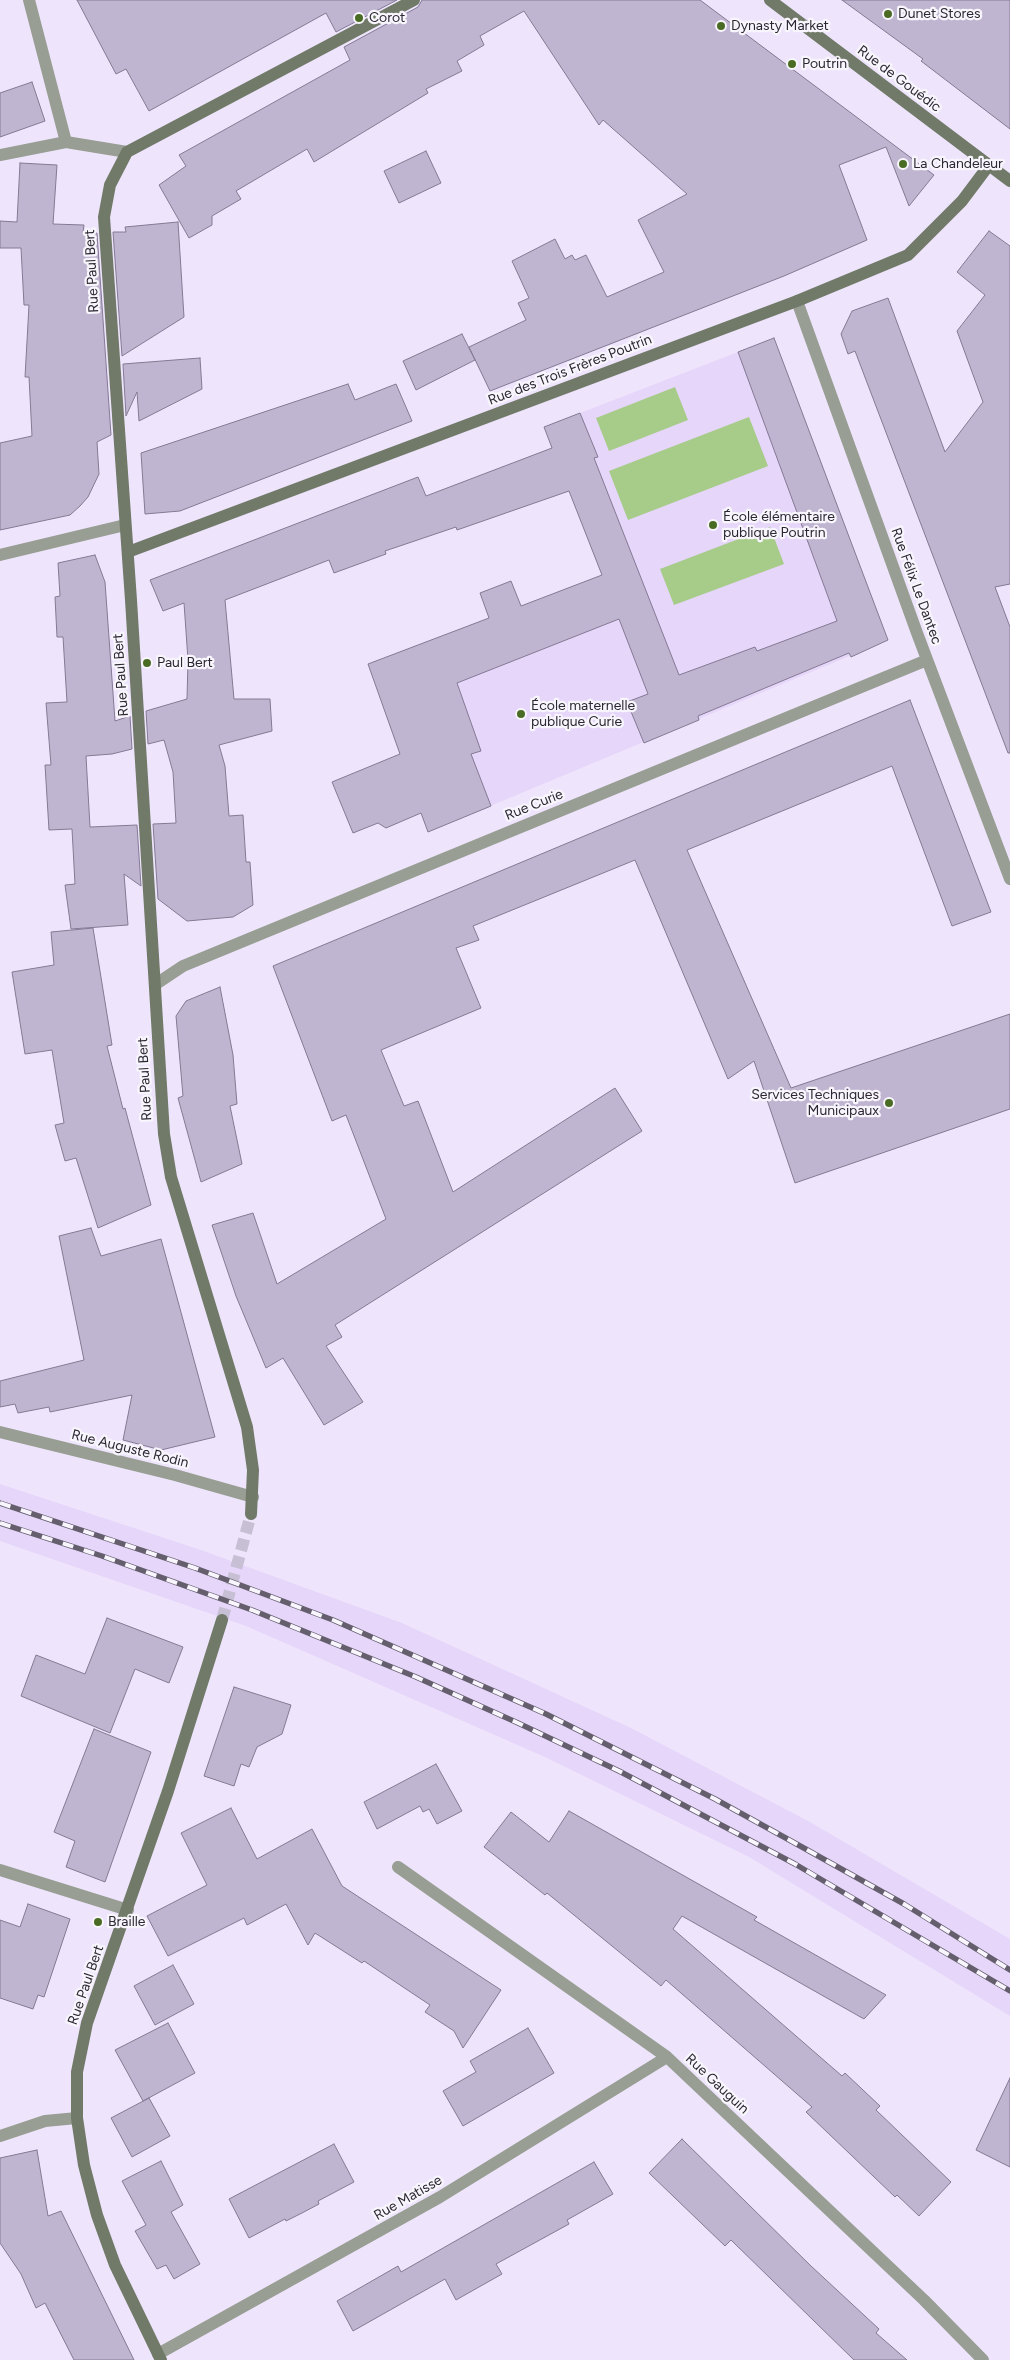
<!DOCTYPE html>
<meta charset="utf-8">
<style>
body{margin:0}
canvas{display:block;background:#eee5fc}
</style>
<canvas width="1010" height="2360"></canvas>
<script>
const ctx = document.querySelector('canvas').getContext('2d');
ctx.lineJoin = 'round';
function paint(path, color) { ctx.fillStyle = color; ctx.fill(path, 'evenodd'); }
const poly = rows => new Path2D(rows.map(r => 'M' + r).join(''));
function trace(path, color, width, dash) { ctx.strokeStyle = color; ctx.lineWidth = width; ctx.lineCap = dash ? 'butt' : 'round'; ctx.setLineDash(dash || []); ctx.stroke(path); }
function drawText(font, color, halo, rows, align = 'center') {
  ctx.font = font + ' Figtree,sans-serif'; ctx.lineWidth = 4.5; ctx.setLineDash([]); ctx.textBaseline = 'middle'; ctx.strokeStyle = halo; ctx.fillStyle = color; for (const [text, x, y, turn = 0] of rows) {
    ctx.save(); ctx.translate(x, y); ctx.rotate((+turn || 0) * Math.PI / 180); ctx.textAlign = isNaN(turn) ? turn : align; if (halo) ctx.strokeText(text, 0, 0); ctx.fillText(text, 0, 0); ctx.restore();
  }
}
paint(poly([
 [774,338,888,640,428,832,368,664,602,575,544,427],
 [0,1484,201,1550,402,1623,631,1728,810,1822,1010,1939,1010,2016,749,1857,545,1757,246,1626,0,1541]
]), '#e5d6fa');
paint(poly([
 [675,387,688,420,609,451,596,418],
 [749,417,768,466,628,520,609,471],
 [770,527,784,564,674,605,660,569]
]), '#a7cb89');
const building = poly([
 [77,0,397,0,336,32,326,13,149,111,126,69,116,74,77,0],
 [422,0,700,0,934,175,909,206,886,147,839,165,867,240,784,276,490,391,469,347,526,320,518,303,529,298,512,261,555,239,565,259,572,255,575,260,586,255,607,297,664,272,638,220,687,194,603,120,599,125,524,11,480,36,484,45,457,61,462,71,426,89,428,93,314,162,307,149,236,191,241,199,212,216,212,225,189,238,159,185,186,166,179,155,350,60,344,47,418,7,422,0],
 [842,0,1010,0,1010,129,921,61,923,59,842,0],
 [32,82,45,121,0,137,0,93,32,82],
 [426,151,441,183,399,203,384,171,426,151],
 [20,163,57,165,53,224,84,225,83,233,97,233,111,435,97,442,99,474,88,497,80,506,70,515,0,530,0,443,32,436,29,377,25,377,29,305,24,305,21,248,0,248,0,221,17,222,20,163],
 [178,222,184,317,122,356,113,232,126,232,125,227,178,222],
 [989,231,1010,246,1010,584,995,587,1010,627,1010,753,1008,753,855,351,848,354,841,334,852,311,888,298,945,452,983,402,957,331,985,295,957,272,989,231],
 [462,334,475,360,416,390,403,361,462,334],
 [774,338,888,640,851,657,849,653,698,716,699,720,644,743,627,702,648,694,619,619,457,683,481,751,471,754,491,806,428,832,421,813,386,828,378,823,353,833,332,782,400,754,368,664,489,618,480,593,511,581,521,606,602,575,569,491,457,530,456,527,385,551,386,554,334,573,329,560,225,600,234,699,270,699,272,731,219,745,225,766,229,816,243,815,246,862,250,862,253,905,233,917,187,921,158,899,153,824,176,823,173,772,164,740,148,744,146,711,187,699,188,660,184,603,163,611,150,580,418,477,426,496,552,448,544,427,580,413,598,457,594,458,679,675,755,647,757,651,837,621,738,352,774,338],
 [200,358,202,389,139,421,137,392,126,416,123,364,200,358],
 [348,384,355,400,396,384,412,421,180,511,145,514,141,453,348,384],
 [95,555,105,582,115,721,130,716,132,749,112,754,86,756,90,827,137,825,141,886,124,874,128,925,71,929,65,885,75,884,72,829,49,830,45,765,51,765,46,703,67,702,63,637,57,637,55,597,60,596,58,563,95,555],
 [910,700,991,912,952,926,892,766,687,850,791,1088,1010,1014,1010,1109,795,1183,754,1061,728,1079,635,860,473,926,479,940,456,948,481,1008,381,1050,404,1106,418,1101,453,1192,615,1088,642,1131,335,1325,342,1337,326,1346,363,1402,324,1425,283,1358,266,1368,236,1296,212,1225,253,1213,277,1284,386,1219,346,1115,332,1121,273,966,910,700],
 [93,928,112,1045,107,1046,123,1109,125,1108,151,1205,98,1228,76,1158,65,1161,55,1125,64,1123,52,1050,25,1054,12,972,54,965,51,932,93,928],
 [220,987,233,1055,237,1104,230,1106,242,1164,201,1182,178,1098,183,1096,176,1016,186,1001,220,987],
 [91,1228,101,1256,161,1239,215,1437,161,1450,123,1440,132,1395,50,1412,49,1407,18,1413,15,1404,0,1407,0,1381,84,1360,59,1236,91,1228],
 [107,1618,183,1647,169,1683,135,1669,110,1733,21,1696,36,1655,85,1674,107,1618],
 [234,1687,291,1705,282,1734,257,1747,249,1767,241,1764,234,1786,204,1776,234,1687],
 [94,1729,151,1752,105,1882,66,1867,75,1841,54,1832,94,1729],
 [436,1764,462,1811,437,1824,429,1809,423,1812,420,1806,377,1829,364,1802,436,1764],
 [231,1808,257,1859,312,1829,342,1886,501,1990,463,2048,454,2031,425,2012,430,2005,364,1961,362,1963,315,1933,308,1945,286,1904,247,1925,244,1918,168,1956,147,1916,207,1885,181,1833,231,1808],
 [569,1811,757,1917,754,1920,886,1995,864,2019,682,1916,673,1929,842,2076,845,2073,880,2106,876,2110,951,2182,919,2216,897,2195,895,2197,806,2112,812,2107,666,1980,661,1986,547,1893,545,1895,484,1847,511,1812,549,1842,569,1811],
 [28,1904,70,1919,44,1997,38,1995,33,2009,0,1998,0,1920,20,1927,28,1904],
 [173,1965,194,2004,155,2025,134,1986,173,1965],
 [168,2023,195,2073,143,2101,115,2050,168,2023],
 [528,2028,554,2073,463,2126,443,2091,476,2072,470,2061,528,2028],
 [1010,2078,1010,2167,976,2150,1010,2078],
 [149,2098,170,2136,132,2157,111,2118,149,2098],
 [682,2139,811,2266,879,2329,876,2333,907,2360,854,2360,731,2240,725,2246,649,2173,682,2139],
 [334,2144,354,2182,318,2201,319,2204,302,2213,286,2221,285,2219,249,2238,229,2199,334,2144],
 [37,2150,48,2216,61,2211,134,2360,74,2360,45,2303,36,2308,21,2274,0,2243,0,2158,37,2150],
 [161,2161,183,2205,171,2212,200,2264,174,2279,166,2265,157,2269,135,2231,146,2225,122,2181,161,2161],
 [594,2162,613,2194,567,2220,569,2224,496,2264,502,2274,456,2300,445,2279,353,2331,337,2301,398,2266,401,2272,594,2162]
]);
paint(building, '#c0b5d1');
trace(building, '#847a94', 1);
trace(poly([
 [222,1620,251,1514]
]), '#c7bfd4', 12, [12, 6]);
trace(poly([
 [29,0,66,142],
 [0,1870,128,1910]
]), '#989e93', 12);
trace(poly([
 [0,155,66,142,127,152],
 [797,301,917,633,1010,879],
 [0,555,125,525],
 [156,984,183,966,927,660],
 [0,1432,175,1475,253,1497],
 [398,1867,667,2057,924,2300,983,2360],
 [0,2136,45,2121,77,2118],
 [158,2354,440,2197,667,2057]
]), '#989e93', 12);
trace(poly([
 [770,0,1010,181],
 [128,552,797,301,908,255,962,201,989,165],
 [251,1514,253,1470,247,1427,171,1177,164,1134,131,600,104,217,110,185,127,152,414,0],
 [161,2360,115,2265,97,2215,84,2165,77,2118,77,2072,87,2023,168,1791,222,1620]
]), '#717a69', 12);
const rail = poly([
 [0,1503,195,1568,333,1620,546,1714,715,1799,802,1847,904,1904,1010,1970],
 [0,1523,102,1556,252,1610,416,1677,518,1723,619,1771,795,1864,1010,1991]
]);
trace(rail, '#645e6d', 5.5);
trace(rail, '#f8f6fc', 4, [11]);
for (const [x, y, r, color] of [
 [888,14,5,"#496b23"],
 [359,18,5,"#496b23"],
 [721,26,5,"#496b23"],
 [792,64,5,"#496b23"],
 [903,164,5,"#496b23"],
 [713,525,5,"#496b23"],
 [147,663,5,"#496b23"],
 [521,714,5,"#496b23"],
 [889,1103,5,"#496b23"],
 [98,1922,5,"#496b23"]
]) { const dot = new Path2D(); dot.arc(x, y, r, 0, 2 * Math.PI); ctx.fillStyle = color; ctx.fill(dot); trace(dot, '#f8f6fc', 2); }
drawText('14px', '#2c2732', '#f8f6fc', [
 ["Dunet Stores",898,14],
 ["Corot",369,18],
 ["Dynasty Market",731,26],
 ["Poutrin",802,64],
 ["La Chandeleur",913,164],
 ["École élémentaire",723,517],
 ["publique Poutrin",723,533],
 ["Paul Bert",157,663],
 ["École maternelle",531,706],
 ["publique Curie",531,722],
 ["Services Techniques",879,1095,"right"],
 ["Municipaux",879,1111,"right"],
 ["Braille",108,1922]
], 'left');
drawText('14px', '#2c2732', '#f8f6fc', [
 ["Rue de Gouédic",899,79,37],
 ["Rue Paul Bert",92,271,-93],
 ["Rue des Trois Frères Poutrin",570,370,-21],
 ["Rue Félix Le Dantec",916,586,70],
 ["Rue Paul Bert",121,675,-94],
 ["Rue Curie",534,805,-22],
 ["Rue Paul Bert",145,1079,-93],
 ["Rue Auguste Rodin",130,1449,14],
 ["Rue Paul Bert",86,1985,-71],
 ["Rue Gauguin",717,2084,43],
 ["Rue Matisse",408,2198,-30]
]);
</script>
